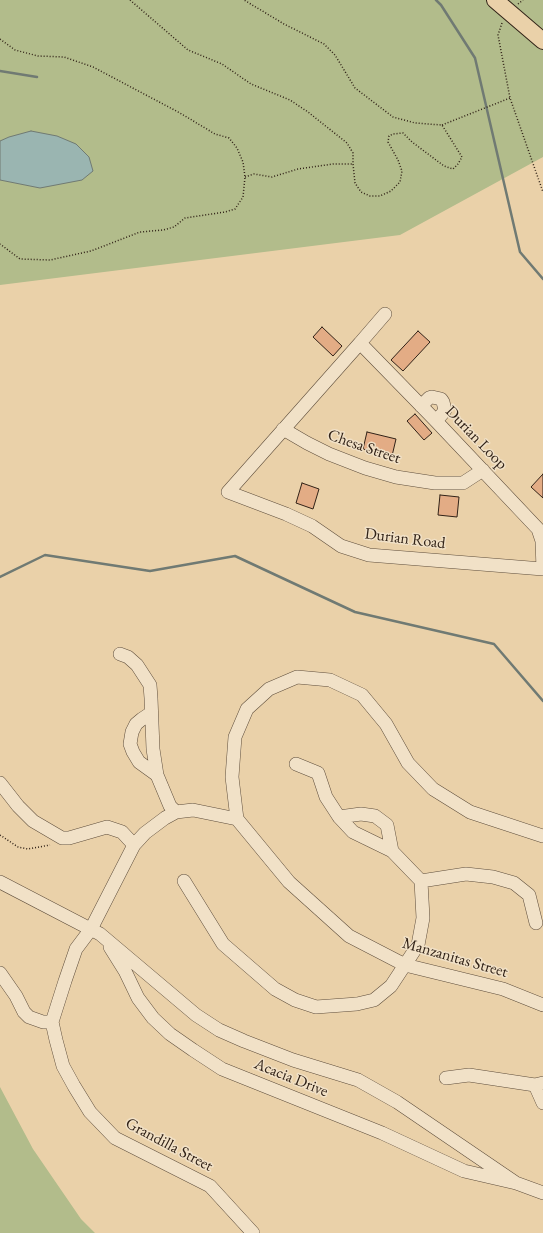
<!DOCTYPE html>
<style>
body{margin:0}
canvas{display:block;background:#ead1a9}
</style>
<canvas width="543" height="1233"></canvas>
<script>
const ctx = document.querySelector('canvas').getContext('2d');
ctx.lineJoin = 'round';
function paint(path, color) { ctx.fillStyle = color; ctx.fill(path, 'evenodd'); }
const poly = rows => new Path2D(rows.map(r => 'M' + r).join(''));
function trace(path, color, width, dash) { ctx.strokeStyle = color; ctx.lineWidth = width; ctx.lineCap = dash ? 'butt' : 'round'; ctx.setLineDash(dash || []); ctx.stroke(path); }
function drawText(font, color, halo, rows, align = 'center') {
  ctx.font = font + ' "EB Garamond",serif'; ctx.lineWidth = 3; ctx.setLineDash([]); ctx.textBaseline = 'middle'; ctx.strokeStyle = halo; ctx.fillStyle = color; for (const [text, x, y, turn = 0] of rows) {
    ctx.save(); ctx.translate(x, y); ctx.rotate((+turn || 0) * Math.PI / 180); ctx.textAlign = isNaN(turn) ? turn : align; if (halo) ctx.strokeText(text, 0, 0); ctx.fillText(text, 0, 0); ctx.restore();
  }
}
paint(poly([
 [0,0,543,0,543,157,400,235,0,285],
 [0,1087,33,1149,81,1219,95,1233,0,1233]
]), '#b2bc8b');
const water = poly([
 [31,131,57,136,76,144,89,157,93,171,82,180,40,188,0,180,0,141,9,137,31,131]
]);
paint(water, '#9ab5b1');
trace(water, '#707a73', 1);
trace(poly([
 [436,0,441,5,475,58,520,252,543,279],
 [0,71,37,77],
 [0,577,45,555,150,571,235,556,355,612,494,644,543,701]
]), '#707a73', 2.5);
const building = poly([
 [322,327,342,346,333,356,313,337,322,327],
 [418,331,430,342,403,371,391,360,418,331],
 [415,414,432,433,424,440,407,421,415,414],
 [367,432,396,439,392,456,363,449,367,432],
 [543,474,543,498,531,487,543,474],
 [302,483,319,489,313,509,296,503,302,483],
 [440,495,459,497,457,517,438,515,440,495]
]);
paint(building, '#e3ac85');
trace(building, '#312217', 1);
const minor = poly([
 [360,343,436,421,538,529,542,541,543,569,369,555,341,546,312,526,286,514,228,492,360,343],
 [360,343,385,314],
 [421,406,429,398,432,397,441,399,443,402,445,410,443,413,436,421],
 [283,429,307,443,329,454,365,468,396,477,435,483,463,483,483,470],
 [120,654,128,657,137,665,150,685,151,698,153,749,157,775,170,806,176,812],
 [151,713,142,719,136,724,132,732,130,744,133,752,139,762,157,775],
 [0,783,18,806,33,821,62,838,69,838,107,827,122,832,134,845],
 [339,817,361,814,375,816,387,825,392,851],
 [237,819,232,777,235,737,247,709,269,689,297,677,330,680,362,695,386,724,408,763,433,789,470,812,543,836],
 [184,881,223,944,275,989,295,1000,316,1007,357,1004,374,1000,391,986,418,945,423,918,421,881,392,851,353,832,339,817,326,797,318,773,296,764],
 [421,881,466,874,493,877,514,883,529,895,536,923],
 [0,882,100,934,196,1015,219,1030,244,1041,293,1060,358,1080,397,1102,516,1183],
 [110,947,125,971,138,998,153,1018,170,1034,193,1050,222,1069,382,1133,464,1171,516,1183,543,1193],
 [0,973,16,996,24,1012,29,1017,43,1022,52,1022],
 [446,1078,469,1075,535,1085,543,1083],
 [535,1085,543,1103],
 [253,1233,210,1186,115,1138,90,1112,74,1086,63,1066,56,1040,52,1022,65,981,76,949,91,929,134,845,145,833,165,818,176,812,193,810,237,819,289,882,349,936,405,965,503,989,543,1005]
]);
const major = poly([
 [495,0,543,41]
]);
trace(minor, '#5f4e3c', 14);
trace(major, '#312217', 18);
trace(poly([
 [130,0,188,50,222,64,251,84,290,100,308,112,347,143,353,153,353,164,355,183,361,192,370,196,380,196,391,191,400,182,402,171,398,160,388,142,389,136,393,134,403,133,412,142,444,166,453,169,458,164,462,157,442,125,415,123,393,117,355,88,335,55,324,44,284,24,244,0],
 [518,4,523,0],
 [502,23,498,35,510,98,543,192],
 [0,39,15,50,38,56,64,57,93,67,180,113,215,134,229,138,237,148,243,162,245,177,243,197,235,209,225,212,185,218,174,227,163,230,140,232,91,251,50,260,20,259,0,244],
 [442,125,510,98],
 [245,177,254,174,272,177,298,169,333,164,353,164],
 [0,835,18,847,28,849,50,845]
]), '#312217', 1.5, [1, 2]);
trace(minor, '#f1e1c7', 13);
trace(major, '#ead1a9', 16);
drawText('16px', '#312217', '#f1e1c7', [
 ["Durian Loop",476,438,46],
 ["Chesa Street",364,447,19],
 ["Durian Road",405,539,7],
 ["Manzanitas Street",455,958,16],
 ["Acacia Drive",291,1078,22],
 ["Grandilla Street",169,1145,28]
]);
</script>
